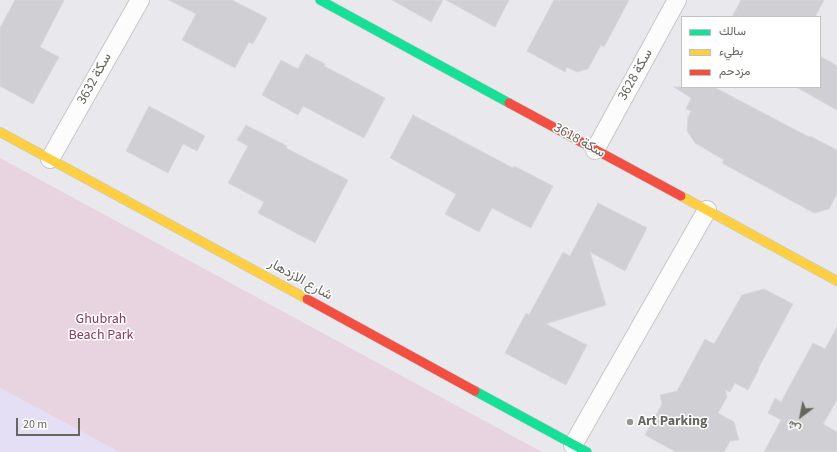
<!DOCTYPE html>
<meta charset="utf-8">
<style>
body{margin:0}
#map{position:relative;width:837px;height:452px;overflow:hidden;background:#e9e8ed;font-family:"Source Sans 3",Vazirmatn,sans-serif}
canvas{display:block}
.legend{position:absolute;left:681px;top:16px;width:140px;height:72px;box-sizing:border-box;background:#fff;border:1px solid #c2c2bf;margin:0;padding:5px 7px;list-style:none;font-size:12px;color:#66665e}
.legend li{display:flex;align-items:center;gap:8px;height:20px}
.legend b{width:20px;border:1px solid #c2c2bf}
.north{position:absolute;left:781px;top:396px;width:40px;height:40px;-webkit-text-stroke:3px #fff;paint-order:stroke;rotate:212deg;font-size:11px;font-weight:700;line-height:16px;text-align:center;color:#66665e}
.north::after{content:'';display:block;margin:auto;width:14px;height:18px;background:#66665e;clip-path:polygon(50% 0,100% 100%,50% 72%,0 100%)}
.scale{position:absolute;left:16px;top:418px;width:64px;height:18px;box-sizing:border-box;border:2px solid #66665e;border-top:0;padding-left:5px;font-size:12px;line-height:14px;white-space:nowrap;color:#66665e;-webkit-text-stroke:3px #fff;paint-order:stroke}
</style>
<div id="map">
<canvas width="837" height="452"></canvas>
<ul class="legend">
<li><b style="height:5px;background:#16e098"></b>سالك</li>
<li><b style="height:5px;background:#ffcf43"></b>بطيء</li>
<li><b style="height:5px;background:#f24e42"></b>مزدحم</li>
</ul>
<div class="north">ش</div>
<div class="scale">20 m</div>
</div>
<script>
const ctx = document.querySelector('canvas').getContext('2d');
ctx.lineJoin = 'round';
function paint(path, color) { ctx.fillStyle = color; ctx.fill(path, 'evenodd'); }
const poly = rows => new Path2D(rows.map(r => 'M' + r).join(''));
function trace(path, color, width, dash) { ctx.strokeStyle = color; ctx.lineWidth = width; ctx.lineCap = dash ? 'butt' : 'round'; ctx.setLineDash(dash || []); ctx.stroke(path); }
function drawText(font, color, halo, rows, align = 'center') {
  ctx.font = font + ' "Source Sans 3",Vazirmatn,sans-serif'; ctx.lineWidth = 3; ctx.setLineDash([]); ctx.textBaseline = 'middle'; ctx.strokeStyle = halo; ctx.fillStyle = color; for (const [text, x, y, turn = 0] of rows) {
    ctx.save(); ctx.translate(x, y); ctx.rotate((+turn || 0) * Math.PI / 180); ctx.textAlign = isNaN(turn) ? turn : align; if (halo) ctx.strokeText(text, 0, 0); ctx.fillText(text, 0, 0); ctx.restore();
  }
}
paint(poly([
 [0,158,542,452,119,452,0,388]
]), '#e7d4e0');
paint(poly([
 [0,388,119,452,0,452]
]), '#e4dff4');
const building = poly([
 [15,0,64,0,40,47,59,57,33,104,0,86,0,28,15,0],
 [169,0,232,0,267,18,253,44,249,42,235,68,182,40,196,14,169,0],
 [392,0,443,0,431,22,392,0],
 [446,0,509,0,495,27,446,0],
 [554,0,629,0,604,47,601,45,588,69,577,72,567,67,565,72,527,51,554,0],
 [741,0,824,0,815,17,732,17,741,0],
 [306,54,325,64,324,66,385,98,364,138,303,106,298,115,262,95,281,60,298,69,306,54],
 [820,56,837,66,837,110,796,87,820,87,820,56],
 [674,87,714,87,809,137,810,136,837,150,837,194,829,209,814,213,722,163,724,160,695,143,687,131,688,117,691,111,686,109,691,98,674,87],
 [149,106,205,136,197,151,183,144,168,173,126,151,149,106],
 [413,115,513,168,514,166,553,186,531,228,492,208,479,232,445,214,456,194,390,158,413,115],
 [246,125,287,146,286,148,348,180,315,243,258,213,264,202,228,183,248,146,237,140,246,125],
 [598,203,647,228,625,271,590,252,606,305,546,324,587,345,566,385,505,353,526,313,529,315,563,252,570,256,598,203],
 [764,289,793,304,758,369,759,369,748,390,735,383,730,392,725,390,727,397,718,413,734,422,739,440,730,441,724,452,676,452,645,435,662,404,660,395,677,391,705,339,714,344,742,295,764,289],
 [837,327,837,400,823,424,837,432,837,452,764,452,781,420,768,413,775,398,781,402,813,343,825,349,837,327]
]);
paint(building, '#d0cfd3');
trace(building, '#d8d7dc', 1);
const street = poly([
 [595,150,677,0],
 [50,159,140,0],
 [573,445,707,210]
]);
const fast = poly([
 [320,0,509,103],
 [475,391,587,452]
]);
const slow = poly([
 [0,132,307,299],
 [681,196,837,281]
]);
const jam = poly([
 [509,103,681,196],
 [307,299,475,391]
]);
trace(street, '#c7c7c8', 20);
trace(fast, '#c6c6c6', 10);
trace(slow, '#c6c6c6', 10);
trace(jam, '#c6c6c6', 10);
trace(street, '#fcfcfc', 18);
trace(fast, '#16e098', 9);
trace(slow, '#ffcf43', 9);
trace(jam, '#f24e42', 9);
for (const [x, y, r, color] of [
 [630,422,4,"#949490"]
]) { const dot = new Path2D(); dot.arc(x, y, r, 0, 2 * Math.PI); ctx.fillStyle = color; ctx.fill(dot); trace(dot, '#fff', 1.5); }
drawText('14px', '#66665e', '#fff', [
 ["سكة 3628",636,75,-61],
 ["سكة 3632",95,79,-61],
 ["سكة 3618",579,141,29],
 ["شارع الازدهار",300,280,29]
]);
drawText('14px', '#8a3961', '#fff', [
 ["Ghubrah",101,320],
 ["Beach Park",101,336]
]);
drawText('bold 14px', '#66665e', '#fff', [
 ["Art Parking",638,422]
], 'left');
</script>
